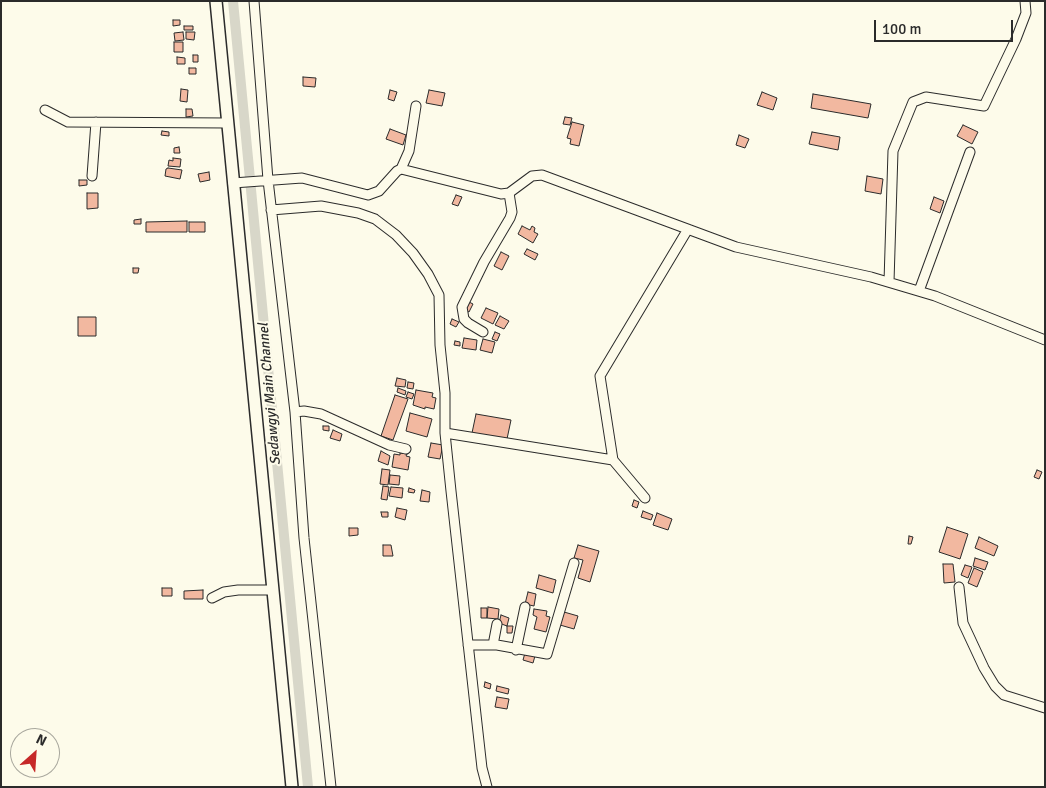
<!DOCTYPE html>
<style>
body{margin:0}
#map{position:relative;width:1046px;height:788px;overflow:hidden;background:#fdfbea;font-family:Signika,sans-serif}
canvas{display:block}
.frame{position:absolute;inset:0;border:2px solid #2b2b2b;pointer-events:none}
.north{position:absolute;left:10px;top:728px;width:50px;height:50px;box-sizing:border-box;background:#fdfbea;border:1px solid #a9a89e;border-radius:50%;rotate:26deg;font-size:14px;font-weight:700;line-height:20px;text-align:center;color:#2b2b2b}
.north::after{content:'';display:block;margin:auto;width:18px;height:22px;background:#c62828;clip-path:polygon(50% 0,100% 100%,50% 72%,0 100%)}
.scale{position:absolute;left:874px;top:20px;width:139px;height:22px;box-sizing:border-box;border:2px solid #2b2b2b;border-top:0;padding-left:6px;font-size:15px;line-height:18px;white-space:nowrap;color:#2b2b2b;-webkit-text-stroke:4px #fdfbea;paint-order:stroke}
</style>
<div id="map">
<canvas width="1046" height="788"></canvas>
<div class="frame"></div>
<div class="north">N</div>
<div class="scale">100 m</div>
</div>
<script>
const ctx = document.querySelector('canvas').getContext('2d');
ctx.lineJoin = 'round';
const poly = rows => new Path2D(rows.map(r => 'M' + r).join(''));
function trace(path, color, width, dash) { ctx.strokeStyle = color; ctx.lineWidth = width; ctx.lineCap = dash ? 'butt' : 'round'; ctx.setLineDash(dash || []); ctx.stroke(path); }
function paint(path, color) { ctx.fillStyle = color; ctx.fill(path, 'evenodd'); }
function drawText(font, color, halo, rows, align = 'center') {
  ctx.font = font + ' Signika,sans-serif'; ctx.lineWidth = 4; ctx.setLineDash([]); ctx.textBaseline = 'middle'; ctx.strokeStyle = halo; ctx.fillStyle = color; for (const [text, x, y, turn = 0] of rows) {
    ctx.save(); ctx.translate(x, y); ctx.rotate((+turn || 0) * Math.PI / 180); ctx.textAlign = isNaN(turn) ? turn : align; if (halo) ctx.strokeText(text, 0, 0); ctx.fillText(text, 0, 0); ctx.restore();
  }
}
trace(poly([
 [233,1,308,787]
]), '#d8d7c9', 10);
const building = poly([
 [173,20,180,20,180,25,173,26,173,20],
 [184,26,193,26,193,30,184,30,184,26],
 [183,32,184,40,175,41,174,33,183,32],
 [186,32,195,32,194,40,186,39,186,32],
 [174,42,183,42,183,52,174,52,174,42],
 [193,55,198,55,198,62,193,62,193,55],
 [177,57,185,58,185,64,177,64,177,57],
 [189,68,196,68,196,74,189,74,189,68],
 [303,77,316,78,315,87,303,86,303,77],
 [181,89,188,90,187,102,180,101,181,89],
 [390,90,397,92,394,101,388,99,390,90],
 [429,90,445,93,442,106,426,103,429,90],
 [762,92,777,98,773,110,757,105,762,92],
 [813,94,871,104,868,118,811,108,813,94],
 [186,109,192,109,193,116,186,117,186,109],
 [565,117,572,118,570,125,563,124,565,117],
 [572,122,584,125,579,146,570,144,571,139,567,138,572,122],
 [963,125,978,132,972,144,957,136,963,125],
 [390,129,406,135,403,145,386,139,390,129],
 [162,131,169,132,169,136,161,135,162,131],
 [812,132,840,137,838,150,809,144,812,132],
 [739,135,749,139,745,148,736,145,739,135],
 [179,147,180,153,174,153,174,148,179,147],
 [173,158,181,159,180,167,168,166,169,160,173,161,173,158],
 [168,168,182,170,180,179,165,176,166,169,168,168],
 [209,172,210,180,200,182,198,174,209,172],
 [867,176,883,179,881,194,865,191,867,176],
 [79,180,87,180,87,185,79,186,79,180],
 [87,193,98,193,98,208,87,209,87,193],
 [456,195,462,197,458,206,452,204,456,195],
 [934,197,944,201,940,213,930,209,934,197],
 [141,219,141,224,134,224,134,220,141,219],
 [187,221,187,232,146,232,146,222,187,221],
 [189,222,205,222,205,232,189,232,189,222],
 [522,226,530,230,532,226,535,228,534,232,538,234,533,243,518,234,522,226],
 [527,249,538,254,535,260,524,254,527,249],
 [501,252,509,256,502,270,494,266,501,252],
 [133,268,139,268,138,273,133,273,133,268],
 [467,301,473,304,469,312,463,309,467,301],
 [486,308,498,313,493,324,481,318,486,308],
 [500,316,509,321,504,329,495,325,500,316],
 [78,317,96,317,96,336,78,336,78,317],
 [452,319,459,322,456,327,450,324,452,319],
 [495,332,500,334,497,341,492,339,495,332],
 [464,338,477,340,476,350,462,348,464,338],
 [483,339,495,342,492,353,480,350,483,339],
 [455,341,460,342,460,346,454,345,455,341],
 [397,378,406,380,405,387,395,386,397,378],
 [408,382,414,383,413,389,407,388,408,382],
 [398,388,406,391,405,395,397,392,398,388],
 [416,390,433,393,432,397,436,398,434,409,425,407,425,409,413,405,416,390],
 [408,392,414,394,412,399,406,397,408,392],
 [395,395,408,399,393,440,381,436,395,395],
 [410,413,432,419,427,437,406,431,410,413],
 [476,414,511,420,507,439,472,433,476,414],
 [323,426,329,426,329,431,323,430,323,426],
 [333,430,342,434,340,441,330,438,333,430],
 [431,443,443,445,440,459,428,457,431,443],
 [381,451,390,456,388,465,378,461,381,451],
 [400,453,407,454,406,456,410,457,408,470,392,467,394,454,400,455,400,453],
 [382,469,390,470,388,485,380,484,382,469],
 [1037,470,1042,472,1039,479,1034,477,1037,470],
 [390,475,400,476,399,485,389,484,390,475],
 [383,486,389,487,387,500,381,499,383,486],
 [391,487,403,488,402,498,389,496,391,487],
 [409,488,415,490,414,493,408,492,409,488],
 [422,490,430,492,429,502,420,501,422,490],
 [634,500,639,502,637,508,632,506,634,500],
 [397,508,407,510,405,520,395,517,397,508],
 [643,511,653,515,651,520,641,517,643,511],
 [381,512,388,512,388,517,382,517,381,512],
 [657,513,672,519,668,530,653,525,657,513],
 [947,527,968,534,960,559,939,552,947,527],
 [349,528,358,528,358,535,349,536,349,528],
 [909,536,913,537,911,544,908,544,909,536],
 [979,537,998,546,994,556,975,548,979,537],
 [383,545,391,545,393,556,383,556,383,545],
 [578,545,599,551,590,582,578,578,583,560,574,558,578,545],
 [975,558,988,562,985,570,973,566,975,558],
 [943,564,953,564,955,582,944,583,943,564],
 [965,565,972,567,968,578,961,575,965,565],
 [974,568,983,572,977,587,968,583,974,568],
 [539,575,556,580,553,593,536,588,539,575],
 [162,588,172,588,172,596,162,596,162,588],
 [203,590,203,599,184,599,184,591,203,590],
 [528,592,536,594,534,606,525,604,528,592],
 [488,607,499,609,498,619,487,618,488,607],
 [481,608,487,608,487,618,481,618,481,608],
 [534,609,547,611,546,616,550,617,546,632,534,629,537,617,533,615,534,609],
 [564,612,578,616,574,629,560,625,564,612],
 [501,615,509,618,507,626,499,623,501,615],
 [507,626,513,626,512,633,507,633,507,626],
 [525,653,535,656,533,663,523,660,525,653],
 [485,682,491,684,490,689,484,687,485,682],
 [497,686,509,689,508,694,496,691,497,686],
 [497,697,509,699,507,709,495,707,497,697]
]);
paint(building, '#f2b8a0');
trace(building, '#2b2b2b', 1);
const street = poly([
 [254,1,268,180,295,412,304,538,331,787],
 [45,110,68,122,227,123],
 [401,169,409,151,416,106],
 [92,176,96,122],
 [233,183,302,178,368,195,379,191,397,171,401,169,501,194,509,193,532,176,542,175,736,247,871,277,935,296,1045,340],
 [271,210,321,206,358,213,375,219,396,235,413,253,428,274,439,295,440,345,445,393,445,433,451,491,482,768,487,787],
 [889,282,893,151,913,102,926,97,984,106,1016,39,1026,13,1025,1],
 [919,291,970,152],
 [483,332,468,323,464,319,462,307,484,262,510,218,512,212,509,193],
 [295,412,304,411,321,414,389,445,406,449],
 [445,433,613,460,600,376,688,229],
 [613,460,645,498],
 [959,587,963,623,984,668,995,686,1004,695,1045,708],
 [212,598,224,592,238,590,272,590],
 [468,645,497,645,547,654,574,563],
 [493,645,497,624],
 [516,650,525,607]
]);
const secondary = poly([
 [216,1,292,787]
]);
trace(street, '#2b2b2b', 11);
trace(secondary, '#2b2b2b', 14);
trace(street, '#fdfbea', 9);
trace(secondary, '#fdfbea', 11);
drawText('italic 14px', '#2b2b2b', '#fdfbea', [
 ["Sedawgyi Main Channel",270,394,-95]
]);
</script>
